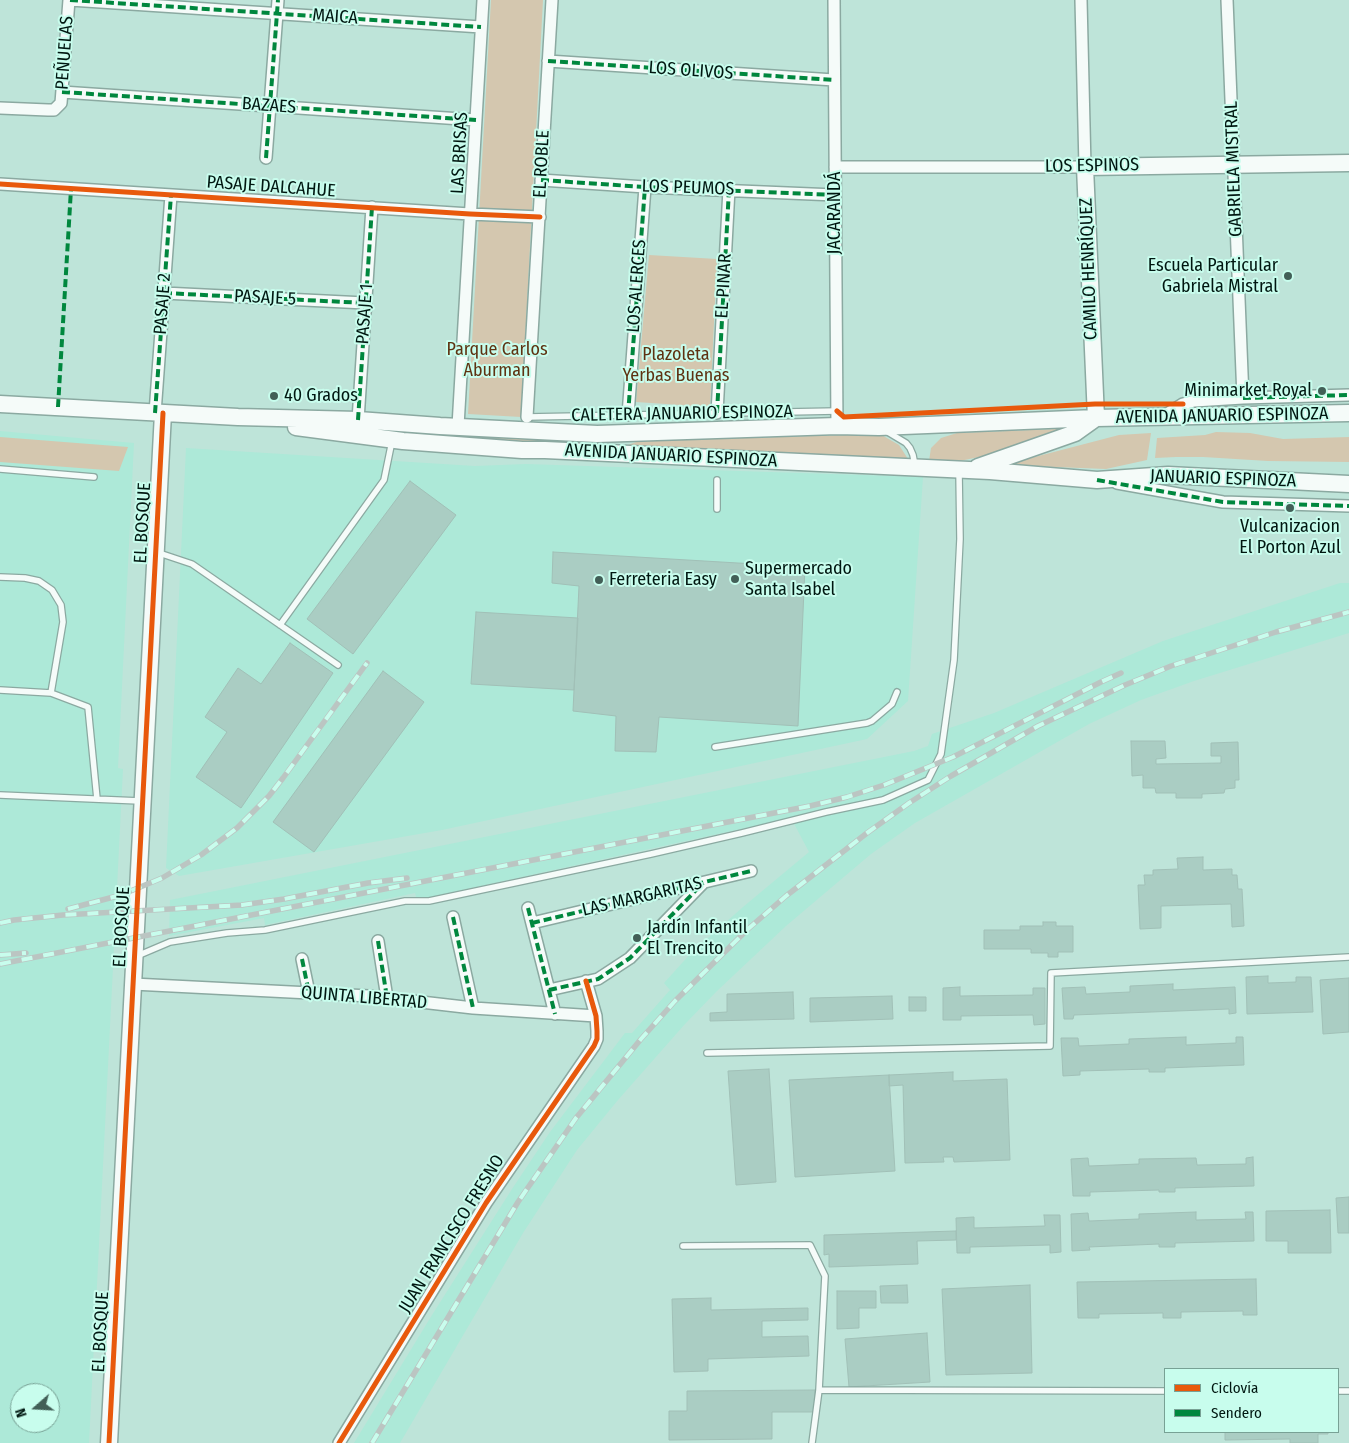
<!DOCTYPE html>
<meta charset="utf-8">
<style>
body{margin:0}
#map{position:relative;width:1349px;height:1443px;overflow:hidden;background:#bee4d9;font-family:"Fira Sans Condensed",sans-serif}
canvas{display:block}
.legend{position:absolute;left:1164px;top:1368px;width:175px;height:65px;box-sizing:border-box;background:#c8fded;border:1px solid #78a195;margin:0;padding:6px 9px;list-style:none;font-size:15px;color:#001711}
.legend li{display:flex;align-items:center;gap:10px;height:25px}
.legend b{width:25px;border:1px solid #78a195}
.north{position:absolute;left:10px;top:1383px;width:50px;height:50px;box-sizing:border-box;background:#c8fded;border:1px solid #78a195;border-radius:50%;rotate:251deg;font-size:14px;font-weight:700;line-height:20px;text-align:center;color:#001711}
.north::after{content:'';display:block;margin:auto;width:18px;height:22px;background:#425f57;clip-path:polygon(50% 0,100% 100%,50% 72%,0 100%)}
</style>
<div id="map">
<canvas width="1349" height="1443"></canvas>
<ul class="legend">
<li><b style="height:6px;background:#e8590c"></b>Ciclovía</li>
<li><b style="height:6px;background:#00873e"></b>Sendero</li>
</ul>
<div class="north">N</div>
</div>
<script>
const ctx = document.querySelector('canvas').getContext('2d');
ctx.lineJoin = 'round';
function paint(path, color) { ctx.fillStyle = color; ctx.fill(path, 'evenodd'); }
const poly = rows => new Path2D(rows.map(r => 'M' + r).join(''));
function trace(path, color, width, dash) { ctx.strokeStyle = color; ctx.lineWidth = width; ctx.lineCap = dash ? 'butt' : 'round'; ctx.setLineDash(dash || []); ctx.stroke(path); }
function drawText(font, color, halo, rows, align = 'center') {
  ctx.font = font + ' "Fira Sans Condensed",sans-serif'; ctx.lineWidth = 4; ctx.setLineDash([]); ctx.textBaseline = 'middle'; ctx.strokeStyle = halo; ctx.fillStyle = color; for (const [text, x, y, turn = 0] of rows) {
    ctx.save(); ctx.translate(x, y); ctx.rotate((+turn || 0) * Math.PI / 180); ctx.textAlign = isNaN(turn) ? turn : align; if (halo) ctx.strokeText(text, 0, 0); ctx.fillText(text, 0, 0); ctx.restore();
  }
}
paint(poly([
 [0,431,134,443,118,768,123,769,89,1443,0,1443],
 [20,1393,50,1393,50,1423,20,1423],
 [186,448,475,466,526,464,923,477,908,701,867,739,442,830,179,876,166,868],
 [1340,583,1349,583,1349,633,1194,681,1141,700,1089,724,915,823,871,854,786,926,717,991,685,1024,618,1100,577,1150,523,1233,400,1443,354,1443,432,1315,512,1189,550,1132,625,1033,632,1033,670,990,664,983,692,952,743,907,809,852,791,818,417,900,415,893,265,925,264,918,169,936,170,900,914,751,928,746,932,734,994,713,1163,641]
]), '#ade9d8');
paint(poly([
 [491,0,543,0,521,417,468,414],
 [649,255,717,259,710,407,636,402],
 [358,425,543,437,532,445,328,428],
 [1081,428,998,453,955,462,929,461,931,448,941,438,957,433],
 [1216,432,1250,433,1283,439,1349,437,1349,462,1268,461,1203,457,1176,457,1155,458,1157,438,1205,435],
 [1151,433,1147,460,1106,469,1004,465,1119,435],
 [880,434,899,445,908,459,622,447,639,441],
 [0,437,128,447,119,471,0,462]
]), '#d4c7af');
const building = poly([
 [410,481,456,515,353,654,307,619,410,481],
 [553,552,805,567,798,726,659,717,656,752,615,751,616,716,573,711,579,586,552,583,553,552],
 [476,612,578,618,574,690,471,684,476,612],
 [290,643,333,673,241,808,196,777,227,732,205,717,238,668,261,684,290,643],
 [383,671,424,702,314,852,273,822,383,671],
 [1131,741,1165,741,1166,758,1156,759,1156,764,1221,763,1221,756,1211,756,1211,743,1238,742,1239,780,1235,780,1235,788,1225,789,1224,793,1202,794,1202,798,1176,798,1176,793,1156,793,1155,788,1143,788,1143,775,1132,776,1131,741],
 [1203,857,1203,870,1232,869,1232,875,1237,875,1238,889,1242,889,1244,926,1232,927,1231,904,1161,906,1161,928,1140,929,1138,885,1145,885,1144,875,1153,875,1153,870,1178,869,1177,858,1203,857],
 [1043,922,1056,922,1056,926,1073,926,1073,952,1058,952,1058,957,1048,957,1048,953,1031,953,1031,949,984,949,984,930,1020,930,1020,926,1043,926,1043,922],
 [1268,976,1268,983,1296,982,1296,977,1311,977,1313,1012,1247,1014,1246,977,1268,976],
 [1349,978,1349,1032,1323,1034,1320,980,1349,978],
 [1173,984,1173,990,1235,987,1236,1013,1229,1014,1229,1009,1074,1015,1073,1019,1064,1019,1062,988,1085,987,1086,994,1130,992,1130,986,1173,984],
 [960,987,960,996,1033,995,1033,988,1045,988,1045,1024,1034,1025,1033,1015,961,1016,961,1020,943,1020,943,988,960,987],
 [793,992,794,1019,710,1021,710,1013,727,1012,727,994,793,992],
 [892,996,893,1019,810,1022,810,998,892,996],
 [909,997,926,997,926,1011,909,1011,909,997],
 [1186,1037,1186,1045,1236,1043,1236,1037,1243,1037,1244,1065,1165,1068,1165,1072,1149,1072,1149,1069,1080,1071,1080,1075,1063,1076,1061,1038,1078,1038,1079,1046,1129,1044,1129,1039,1186,1037],
 [769,1069,776,1182,736,1185,728,1071,769,1069],
 [953,1072,953,1081,1007,1079,1010,1160,954,1162,953,1157,943,1157,944,1162,905,1163,903,1085,889,1086,889,1075,953,1072],
 [889,1075,895,1171,795,1177,789,1080,889,1075],
 [1253,1157,1254,1186,1175,1188,1175,1192,1159,1192,1159,1190,1090,1192,1090,1196,1073,1196,1071,1159,1088,1158,1089,1166,1139,1164,1139,1159,1196,1158,1197,1165,1246,1164,1246,1158,1253,1157],
 [1349,1197,1349,1233,1338,1233,1336,1198,1349,1197],
 [1330,1210,1331,1253,1288,1253,1288,1241,1266,1241,1266,1211,1330,1210],
 [1196,1212,1196,1220,1246,1219,1245,1212,1253,1212,1254,1241,1175,1243,1175,1247,1159,1247,1159,1244,1089,1247,1090,1250,1072,1251,1071,1214,1088,1213,1089,1221,1139,1219,1139,1214,1196,1212],
 [1044,1215,1060,1215,1061,1252,1050,1253,1050,1245,970,1247,970,1253,957,1253,956,1218,974,1217,974,1228,1045,1226,1044,1215],
 [956,1231,956,1240,917,1241,918,1264,829,1267,829,1254,824,1255,824,1235,956,1231],
 [1256,1279,1257,1315,1243,1315,1243,1311,1181,1312,1181,1318,1163,1318,1163,1313,1099,1314,1099,1318,1078,1318,1077,1282,1256,1279],
 [907,1285,908,1303,881,1303,880,1286,907,1285],
 [1030,1285,1032,1373,946,1375,942,1289,1030,1285],
 [837,1291,876,1291,876,1308,859,1308,859,1328,837,1329,837,1291],
 [711,1298,711,1310,808,1308,808,1320,762,1321,762,1337,808,1336,809,1356,708,1359,708,1371,674,1372,672,1299,711,1298],
 [927,1333,930,1382,849,1387,845,1339,927,1333],
 [815,1390,815,1412,772,1412,772,1439,669,1440,669,1411,687,1411,687,1391,815,1390],
 [1225,1432,1328,1432,1328,1434,1318,1434,1318,1443,1290,1443,1290,1439,1225,1440,1225,1432]
]);
paint(building, '#aacdc3');
trace(building, '#a1c0b7', 1);
const lane = poly([
 [527,417,837,411],
 [886,431,906,443,910,448,913,455,915,466],
 [0,469,94,477],
 [717,509,717,480],
 [159,553,192,564,338,665],
 [0,577,25,578,39,581,52,590,61,605,63,622,51,693],
 [280,625,384,480,392,441],
 [0,690,51,693,88,707,97,799],
 [715,747,867,723,872,721,892,704,897,692],
 [0,795,140,801],
 [137,956,170,942,227,933,265,930,405,901,429,901,651,854,742,833,826,812,883,800,928,780,941,754,954,660,960,539,959,472],
 [707,1053,1050,1046,1051,973,1349,957],
 [683,1246,810,1245,825,1276,819,1390],
 [1338,1391,1349,1391],
 [812,1443,819,1390,1165,1391]
]);
const street = poly([
 [70,0,481,27],
 [834,0,837,426],
 [1227,0,1243,398],
 [548,61,834,80],
 [62,92,476,120],
 [0,108,48,110,54,110,61,103,69,0],
 [266,158,278,0],
 [835,167,1085,167,1081,0],
 [541,180,645,187,835,195],
 [0,184,470,214,540,217],
 [164,293,365,303],
 [155,413,171,195],
 [717,413,729,189],
 [628,415,645,187],
 [1164,416,1183,404,1194,401,1243,398,1349,395],
 [527,417,552,0],
 [358,420,372,207],
 [458,426,483,0],
 [1117,483,1223,502,1349,506],
 [528,908,555,1014],
 [453,917,473,1008],
 [532,923,751,871],
 [378,941,387,998],
 [302,959,309,993],
 [133,984,369,996,473,1008,596,1016],
 [549,990,598,979,630,958,703,883],
 [339,1443,486,1203,594,1046,597,1039,597,1031,596,1016,586,981]
]);
const secondary = poly([
 [0,404,238,417,358,420,440,426,597,434,837,426,879,427,1096,418,1349,413],
 [1096,418,1085,167,1349,163],
 [296,427,403,441,522,450,545,450,990,471,1097,480,1168,475,1349,484],
 [978,467,1075,433,1096,418],
 [109,1443,163,413]
]);
trace(lane, '#8ba9a1', 8);
trace(street, '#8ba9a1', 14);
trace(secondary, '#8ba9a1', 19);
trace(lane, '#f5fbf9', 5.5);
trace(street, '#f5fbf9', 11);
trace(secondary, '#f5fbf9', 16);
const rail = poly([
 [68,909,121,895,162,878,201,855,237,828,269,796,283,778,367,663],
 [0,923,14,920,63,915,242,905,284,899,368,883,407,878],
 [0,955,26,953],
 [0,964,810,806,847,797,884,785,953,757,1101,682,1121,673],
 [372,1443,518,1202,576,1118,641,1039,675,1001,748,929,786,896,867,833,909,803,951,776,1038,726,1125,685,1171,666,1276,632,1349,612]
]);
trace(rail, '#bbc5c2', 5.5);
trace(rail, '#c8fded', 4, [11]);
trace(poly([
 [70,0,481,27],
 [548,61,834,80],
 [62,92,476,120],
 [266,158,278,0],
 [541,180,645,187,835,195],
 [164,293,365,303],
 [1243,398,1349,395],
 [58,407,71,189],
 [155,413,171,195],
 [717,413,729,189],
 [628,415,645,187],
 [358,420,372,207],
 [1097,480,1223,502,1349,506],
 [528,908,555,1014],
 [453,917,473,1008],
 [532,923,751,871],
 [378,941,387,998],
 [302,959,309,993],
 [549,990,598,979,630,958,703,883]
]), '#00873e', 4, [8, 4]);
trace(poly([
 [0,184,470,214,540,217],
 [837,411,844,417,1095,404,1183,404],
 [109,1443,163,413],
 [339,1443,486,1203,594,1046,597,1039,597,1031,596,1016,586,981]
]), '#e8590c', 5);
for (const [x, y, r, color] of [
 [1288,276,5,"#425f57"],
 [1322,391,5,"#425f57"],
 [274,396,5,"#425f57"],
 [1290,508,5,"#425f57"],
 [735,579,5,"#425f57"],
 [599,580,5,"#425f57"],
 [637,938,5,"#425f57"]
]) { const dot = new Path2D(); dot.arc(x, y, r, 0, 2 * Math.PI); ctx.fillStyle = color; ctx.fill(dot); trace(dot, '#c8fded', 2); }
drawText('18px', '#001711', '#c8fded', [
 ["MAICA",335,17,4],
 ["PEÑUELAS",65,53,-86],
 ["LOS OLIVOS",691,71,4],
 ["BAZAES",269,106,4],
 ["LAS BRISAS",460,153,-87],
 ["EL ROBLE",542,164,-87],
 ["LOS ESPINOS",1092,166,-1],
 ["GABRIELA MISTRAL",1234,169,-92],
 ["PASAJE DALCAHUE",271,187,4],
 ["LOS PEUMOS",688,188,2],
 ["JACARANDÁ",835,213,-90],
 ["CAMILO HENRÍQUEZ",1089,269,-92],
 ["LOS ALERCES",637,286,-86],
 ["EL PINAR",724,286,-87],
 ["PASAJE 5",265,298,3],
 ["PASAJE 2",163,304,-86],
 ["PASAJE 1",365,314,-86],
 ["CALETERA JANUARIO ESPINOZA",682,414,-1],
 ["AVENIDA JANUARIO ESPINOZA",1222,416,-1],
 ["AVENIDA JANUARIO ESPINOZA",671,456,3],
 ["JANUARIO ESPINOZA",1223,479,2],
 ["EL BOSQUE",143,523,-87],
 ["LAS MARGARITAS",642,897,-13],
 ["EL BOSQUE",122,927,-87],
 ["QUINTA LIBERTAD",364,998,5],
 ["JUAN FRANCISCO FRESNO",452,1234,-58],
 ["EL BOSQUE",101,1332,-87]
]);
drawText('18px', '#001711', '#c8fded', [
 ["Escuela Particular",1278,266,"right"],
 ["Gabriela Mistral",1278,287,"right"],
 ["Minimarket Royal",1312,391,"right"],
 ["40 Grados",284,396],
 ["Vulcanizacion",1290,527,"center"],
 ["El Porton Azul",1290,548,"center"],
 ["Supermercado",745,569],
 ["Santa Isabel",745,590],
 ["Ferreteria Easy",609,580],
 ["Jardín Infantil",647,928],
 ["El Trencito",647,949]
], 'left');
drawText('18px', '#5e3211', '#c8fded', [
 ["Parque Carlos",497,350],
 ["Aburman",497,371],
 ["Plazoleta",676,355],
 ["Yerbas Buenas",676,376]
]);
</script>
